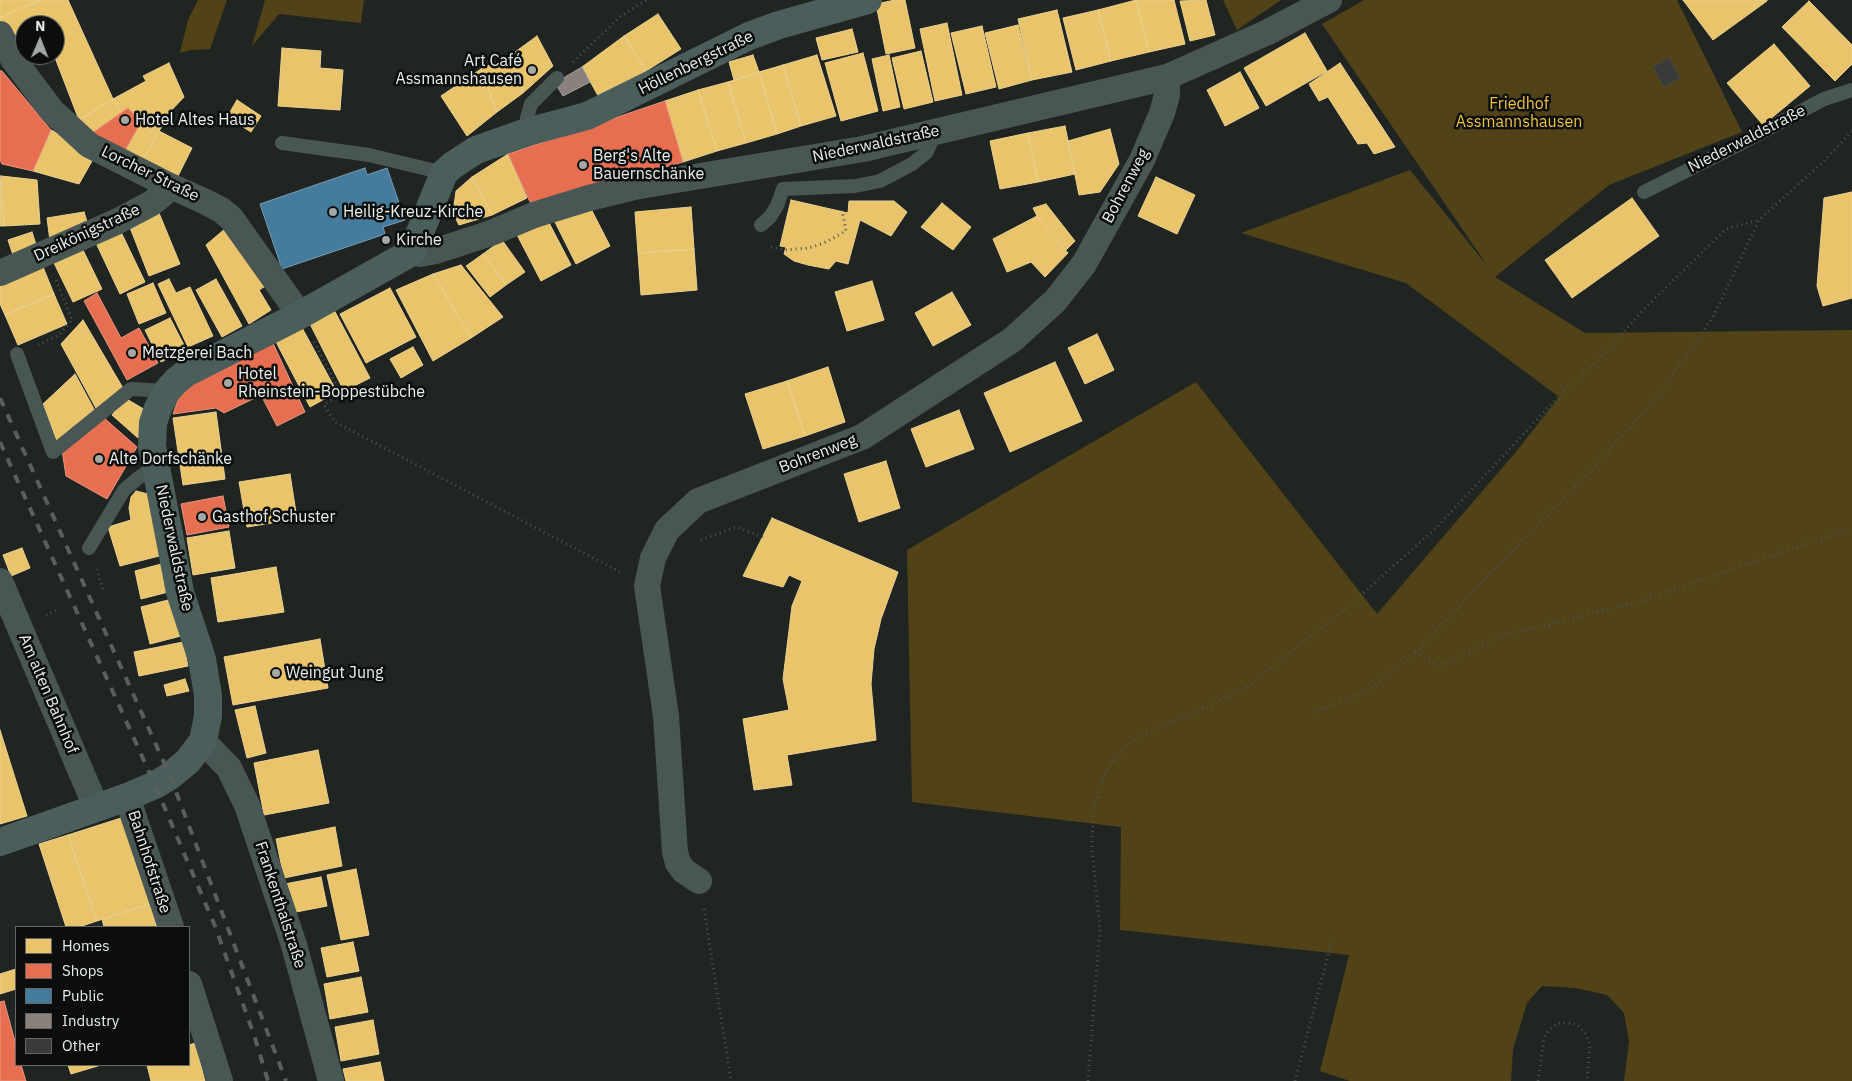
<!DOCTYPE html>
<meta charset="utf-8">
<style>
body{margin:0}
#map{position:relative;width:1852px;height:1081px;overflow:hidden;background:#212522;font-family:"IBM Plex Sans",sans-serif}
canvas{display:block}
.legend{position:absolute;left:15px;top:926px;width:175px;height:140px;box-sizing:border-box;background:#0b0e0c;border:1px solid #656866;margin:0;padding:6px 9px;list-style:none;font-size:15px;color:#ebefec}
.legend li{display:flex;align-items:center;gap:10px;height:25px}
.legend b{width:25px;border:1px solid #656866}
.north{position:absolute;left:15px;top:15px;width:50px;height:50px;box-sizing:border-box;background:#0b0e0c;border:1px solid #656866;border-radius:50%;rotate:1deg;font-size:14px;font-weight:700;line-height:20px;text-align:center;color:#ebefec}
.north::after{content:'';display:block;margin:auto;width:18px;height:22px;background:#a4a8a5;clip-path:polygon(50% 0,100% 100%,50% 72%,0 100%)}
</style>
<div id="map">
<canvas width="1852" height="1081"></canvas>
<ul class="legend">
<li><b style="height:14px;background:#e9c46a"></b>Homes</li>
<li><b style="height:14px;background:#e76f51"></b>Shops</li>
<li><b style="height:14px;background:#457b9d"></b>Public</li>
<li><b style="height:14px;background:#8a817c"></b>Industry</li>
<li><b style="height:14px;background:#383b38"></b>Other</li>
</ul>
<div class="north">N</div>
</div>
<script>
const ctx = document.querySelector('canvas').getContext('2d');
ctx.lineJoin = 'round';
function paint(path, color) { ctx.fillStyle = color; ctx.fill(path, 'evenodd'); }
const poly = rows => new Path2D(rows.map(r => 'M' + r).join(''));
function trace(path, color, width, dash) { ctx.strokeStyle = color; ctx.lineWidth = width; ctx.lineCap = dash ? 'butt' : 'round'; ctx.setLineDash(dash || []); ctx.stroke(path); }
function drawText(font, color, halo, rows, align = 'center') {
  ctx.font = font + ' "IBM Plex Sans",sans-serif'; ctx.lineWidth = 5; ctx.setLineDash([]); ctx.textBaseline = 'middle'; ctx.strokeStyle = halo; ctx.fillStyle = color; for (const [text, x, y, turn = 0] of rows) {
    ctx.save(); ctx.translate(x, y); ctx.rotate((+turn || 0) * Math.PI / 180); ctx.textAlign = isNaN(turn) ? turn : align; if (halo) ctx.strokeText(text, 0, 0); ctx.fillText(text, 0, 0); ctx.restore();
  }
}
paint(poly([
 [198,0,227,0,210,49,191,50,180,53,188,20],
 [265,0,364,0,361,23,279,14,252,46],
 [1223,0,1281,0,1237,30],
 [1364,0,1677,0,1742,132,1609,185,1495,277,1585,333,1852,330,1852,1081,1624,1081,1629,1041,1624,1013,1607,995,1575,988,1542,986,1527,1003,1513,1049,1511,1081,1350,1081,1320,1071,1349,955,1120,930,1121,827,912,802,907,550,1196,382,1377,614,1515,453,1559,397,1406,283,1241,233,1410,170,1489,268,1322,24]
]), '#524217');
const homes = poly([
 [0,0,40,0,0,18,0,0],
 [40,0,68,0,113,99,79,120,54,55,55,55,55,25,25,25,25,41,11,47,0,22,0,18,40,0],
 [895,0,905,0,915,48,886,54,876,4,895,0],
 [1136,0,1174,0,1185,44,1149,52,1136,0],
 [1136,0,1149,52,1111,61,1098,10,1136,0],
 [1206,0,1215,35,1190,41,1180,1,1206,0],
 [1683,0,1767,0,1767,1,1713,40,1683,0],
 [1809,1,1852,45,1852,64,1835,81,1782,27,1809,1],
 [1057,10,1072,72,1032,80,1018,19,1057,10],
 [1098,10,1111,61,1076,70,1063,18,1098,10],
 [658,14,681,49,646,71,624,36,658,14],
 [947,23,962,95,935,101,920,29,947,23],
 [1018,25,1032,80,999,89,985,33,1018,25],
 [982,26,996,87,966,94,951,33,982,26],
 [852,29,858,52,822,60,816,38,852,29],
 [1305,33,1327,71,1266,106,1244,68,1305,33],
 [537,36,553,66,523,93,511,55,537,36],
 [624,36,646,71,601,101,582,67,624,36],
 [1774,44,1810,86,1763,125,1727,83,1774,44],
 [282,48,321,51,320,68,343,70,340,110,278,106,282,48],
 [921,51,933,102,904,109,892,58,921,51],
 [863,53,878,111,841,121,825,63,863,53],
 [511,55,523,93,497,112,481,69,511,55],
 [753,55,759,72,734,80,729,62,753,55],
 [817,55,836,116,801,126,783,65,817,55],
 [889,55,900,107,883,111,872,59,889,55],
 [169,63,184,97,150,133,128,108,121,113,113,99,146,81,143,76,169,63],
 [1340,63,1395,147,1374,154,1367,143,1358,144,1328,97,1319,101,1309,84,1340,63],
 [783,65,801,126,777,134,759,72,783,65],
 [481,69,497,112,467,136,441,96,481,69],
 [759,72,777,134,746,143,728,82,759,72],
 [1240,72,1259,108,1225,126,1207,90,1240,72],
 [728,82,746,143,717,151,698,90,728,82],
 [698,90,717,151,683,162,665,101,698,90],
 [113,99,121,113,88,136,79,120,113,99],
 [237,100,261,116,251,132,227,117,237,100],
 [167,117,142,162,122,156,141,122,150,133,167,117],
 [1065,126,1075,174,1038,182,1028,133,1065,126],
 [1110,129,1119,164,1100,192,1079,195,1068,141,1110,129],
 [51,130,96,154,79,184,33,171,51,130],
 [159,131,192,148,176,180,142,162,159,131],
 [1028,133,1038,182,1000,189,990,141,1028,133],
 [508,154,527,198,492,215,472,177,508,154],
 [0,176,4,226,0,226,0,176],
 [1,176,37,180,40,224,4,226,1,176],
 [472,177,492,215,459,225,453,213,456,191,472,177],
 [1156,177,1195,195,1177,234,1138,216,1156,177],
 [1852,192,1852,298,1823,306,1817,286,1824,198,1852,192],
 [1632,198,1659,236,1572,298,1545,260,1632,198],
 [791,200,848,213,849,201,894,201,907,212,891,236,860,220,848,264,836,261,829,269,808,265,794,261,784,254,786,247,780,246,791,200],
 [588,203,610,246,576,264,554,220,588,203],
 [942,203,971,227,953,250,921,227,942,203],
 [1046,204,1075,241,1066,250,1037,216,1033,208,1046,204],
 [691,207,694,249,638,253,635,212,691,207],
 [84,212,89,228,51,248,47,218,84,212],
 [159,213,180,264,149,276,129,225,159,213],
 [545,215,571,265,541,281,515,231,545,215],
 [1037,216,1068,253,1045,277,1031,262,1007,272,993,239,1037,216],
 [226,228,267,285,259,290,271,310,249,324,206,245,226,228],
 [32,232,38,251,14,258,8,240,32,232],
 [121,232,145,282,120,294,96,243,121,232],
 [502,240,525,272,506,285,483,254,502,240],
 [694,249,697,290,641,295,638,253,694,249],
 [83,250,102,289,73,302,54,263,83,250],
 [483,254,506,285,490,297,466,266,483,254],
 [41,262,54,294,5,315,0,304,0,279,41,262],
 [461,265,503,317,471,338,433,274,461,265],
 [433,274,471,338,433,361,396,290,433,274],
 [169,279,176,293,190,287,213,336,188,347,158,284,169,279],
 [216,279,242,326,222,337,196,290,216,279],
 [872,281,884,320,847,331,835,292,872,281],
 [153,283,166,313,139,324,127,294,153,283],
 [390,288,416,337,366,363,340,314,390,288],
 [952,292,971,325,933,346,915,313,952,292],
 [54,294,67,324,18,345,5,315,54,294],
 [333,308,370,378,344,391,308,320,333,308],
 [170,318,186,349,161,362,145,330,170,318],
 [83,320,123,388,97,410,61,344,83,320],
 [300,324,337,392,310,407,274,338,300,324],
 [1097,334,1114,370,1085,384,1068,348,1097,334],
 [413,347,423,365,401,378,390,359,413,347],
 [1055,362,1082,421,1010,452,984,393,1055,362],
 [828,367,845,422,805,436,787,381,828,367],
 [75,374,95,411,58,444,43,404,75,374],
 [787,381,805,436,763,449,745,394,787,381],
 [125,398,147,411,138,438,112,415,125,398],
 [959,410,974,449,926,467,911,429,959,410],
 [216,412,225,479,183,485,173,418,216,412],
 [886,461,900,508,859,522,844,474,886,461],
 [290,474,297,519,247,527,239,482,290,474],
 [136,491,148,494,163,555,120,566,108,527,131,520,129,508,131,497,136,491],
 [772,518,898,572,881,619,874,649,871,684,876,740,787,755,792,785,754,790,743,719,789,710,783,679,792,606,802,581,789,575,783,587,743,576,772,518],
 [229,531,235,568,193,575,187,538,229,531],
 [22,548,30,568,11,576,3,555,22,548],
 [165,563,172,591,141,599,135,571,165,563],
 [276,567,284,612,218,622,211,578,276,567],
 [172,599,181,636,150,644,141,607,172,599],
 [320,639,328,688,233,705,224,657,320,639],
 [183,642,188,666,139,676,134,652,183,642],
 [185,679,189,691,167,696,164,685,185,679],
 [255,706,266,753,247,758,235,710,255,706],
 [0,730,27,816,0,824,0,730],
 [318,750,329,803,264,815,254,763,318,750],
 [121,818,150,904,97,921,68,835,121,818],
 [335,827,342,866,284,878,276,839,335,827],
 [68,835,97,921,79,927,66,927,39,844,68,835],
 [356,869,369,935,341,940,327,875,356,869],
 [321,877,327,906,291,913,285,884,321,877],
 [150,904,157,927,104,927,102,919,150,904],
 [353,942,359,971,327,977,321,948,353,942],
 [16,969,16,989,0,994,0,974,16,969],
 [361,977,368,1012,330,1019,324,984,361,977],
 [373,1020,379,1054,341,1061,335,1027,373,1020],
 [195,1043,205,1081,151,1081,147,1065,189,1065,189,1045,195,1043],
 [380,1062,384,1081,346,1081,343,1069,380,1062],
 [68,1065,101,1065,71,1074,68,1065]
]);
paint(homes, '#e9c46a');
trace(homes, '#ead191', 1);
const shops = poly([
 [0,71,2,71,51,130,33,171,2,164,0,160,0,71],
 [665,101,683,162,531,204,508,154,665,101],
 [128,108,141,122,122,156,88,136,128,108],
 [97,293,121,338,139,328,158,363,127,380,84,301,97,293],
 [272,341,305,412,277,426,261,395,224,413,216,408,173,414,182,389,272,341],
 [103,417,137,447,107,499,66,476,62,450,103,417],
 [223,496,229,527,187,535,181,504,223,496],
 [4,1001,16,1045,16,1065,21,1065,26,1081,0,1081,0,1002,4,1001]
]);
paint(shops, '#e76f51');
trace(shops, '#e89580', 1);
const public = poly([
 [365,168,367,175,387,168,405,220,383,227,385,234,282,269,260,204,365,168]
]);
paint(public, '#457b9d');
trace(public, '#779eb5', 1);
const industry = poly([
 [582,67,590,82,563,96,555,83,582,67]
]);
paint(industry, '#8a817c');
trace(industry, '#a7a29e', 1);
const building = poly([
 [1669,58,1680,78,1664,87,1653,67,1669,58]
]);
paint(building, '#383b38');
trace(building, '#474947', 1);
trace(poly([
 [573,62,621,16,647,0],
 [1852,131,1824,161,1759,220,1714,315,1658,396,1579,483,1477,587,1416,653,1439,666,1498,637,1641,601,1852,528],
 [771,247,785,250,809,248,824,243,846,231,842,210],
 [314,342,341,394,324,405,335,422,620,572],
 [38,345,59,335,72,320,56,280],
 [701,540,736,527,763,537],
 [97,569,103,590],
 [46,615,59,609],
 [1312,713,1366,692,1416,653],
 [704,909,731,1081],
 [1088,1081,1100,929,1092,849,1093,809,1103,777,1112,763,1126,746,1142,734,1208,707,1247,687,1352,603,1437,527,1559,396,1601,357,1646,307,1726,229,1759,220],
 [1295,1081,1332,940],
 [1538,1081,1544,1038,1550,1029,1558,1023,1568,1023,1578,1025,1585,1033,1590,1044,1587,1081]
]), '#4a5552', 3, [1, 4]);
trace(poly([
 [527,132,527,118,531,104,557,78],
 [282,143,369,155,444,173],
 [1644,192,1736,146,1824,99,1852,90],
 [761,225,770,217,777,206,783,189,855,186,880,181,912,164,927,152,931,142,933,132],
 [17,354,53,452,131,389,167,391],
 [89,548,124,490,137,479,147,472,157,470]
]), '#485654', 14);
trace(poly([
 [0,34,13,59,52,111,89,145,168,185,206,202,221,210,231,218,300,315],
 [412,252,420,254,436,251,491,233,534,215,589,198,634,187,863,149,1167,77,1268,32,1329,0],
 [0,273,116,222,152,203,163,194,168,185],
 [0,581,96,807],
 [203,741,229,768,247,805,294,945,331,1081],
 [127,797,171,927],
 [699,881,684,871,678,863,675,852,666,716,647,586,653,558,667,530,698,501,862,437,1012,340,1055,301,1084,264,1142,160,1162,113,1167,95,1167,77],
 [189,984,220,1081]
]), '#485654', 26);
trace(poly([
 [0,842,127,797,155,785,170,776,188,761,203,741,208,716,208,695,202,659,180,592,152,446,153,423,158,408,167,391,176,381,186,373,300,315,412,252,444,173,453,165,476,150,527,132,587,116,749,36,779,25,868,0]
]), '#4a5e5b', 28);
trace(poly([
 [0,398,170,776,286,1081],
 [0,442,155,785,215,926,254,1035,268,1081]
]), '#58605e', 4, [9, 9]);
for (const [x, y, r, color] of [
 [532,70,5,"#a4a8a5"],
 [125,120,5,"#a4a8a5"],
 [583,165,5,"#a4a8a5"],
 [333,212,5,"#a4a8a5"],
 [386,240,5,"#a4a8a5"],
 [132,353,5,"#a4a8a5"],
 [228,383,5,"#a4a8a5"],
 [99,459,5,"#a4a8a5"],
 [202,517,5,"#a4a8a5"],
 [276,673,5,"#a4a8a5"]
]) { const dot = new Path2D(); dot.arc(x, y, r, 0, 2 * Math.PI); ctx.fillStyle = color; ctx.fill(dot); trace(dot, '#0b0e0c', 2); }
drawText('16px', '#ebefec', '#0b0e0c', [
 ["Art Café",522,61,"right"],
 ["Assmannshausen",522,79,"right"],
 ["Hotel Altes Haus",135,120],
 ["Berg's Alte",593,156],
 ["Bauernschänke",593,174],
 ["Heilig-Kreuz-Kirche",343,212],
 ["Kirche",396,240],
 ["Metzgerei Bach",142,353],
 ["Hotel",238,374],
 ["Rheinstein-Boppestübche",238,392],
 ["Alte Dorfschänke",109,459],
 ["Gasthof Schuster",212,517],
 ["Weingut Jung",286,673]
], 'left');
drawText('16px', '#ebefec', '#0b0e0c', [
 ["Höllenbergstraße",696,63,-26],
 ["Niederwaldstraße",1747,139,-27],
 ["Niederwaldstraße",876,144,-12],
 ["Lorcher Straße",150,174,26],
 ["Bohrenweg",1126,186,-62],
 ["Dreikönigstraße",87,233,-25],
 ["Bohrenweg",818,454,-21],
 ["Niederwaldstraße",174,548,78],
 ["Am alten Bahnhof",48,694,67],
 ["Bahnhofstraße",149,862,72],
 ["Frankenthalstraße",280,905,72]
]);
drawText('16px', '#eec03c', '#0b0e0c', [
 ["Friedhof",1519,104],
 ["Assmannshausen",1519,122]
]);
</script>
